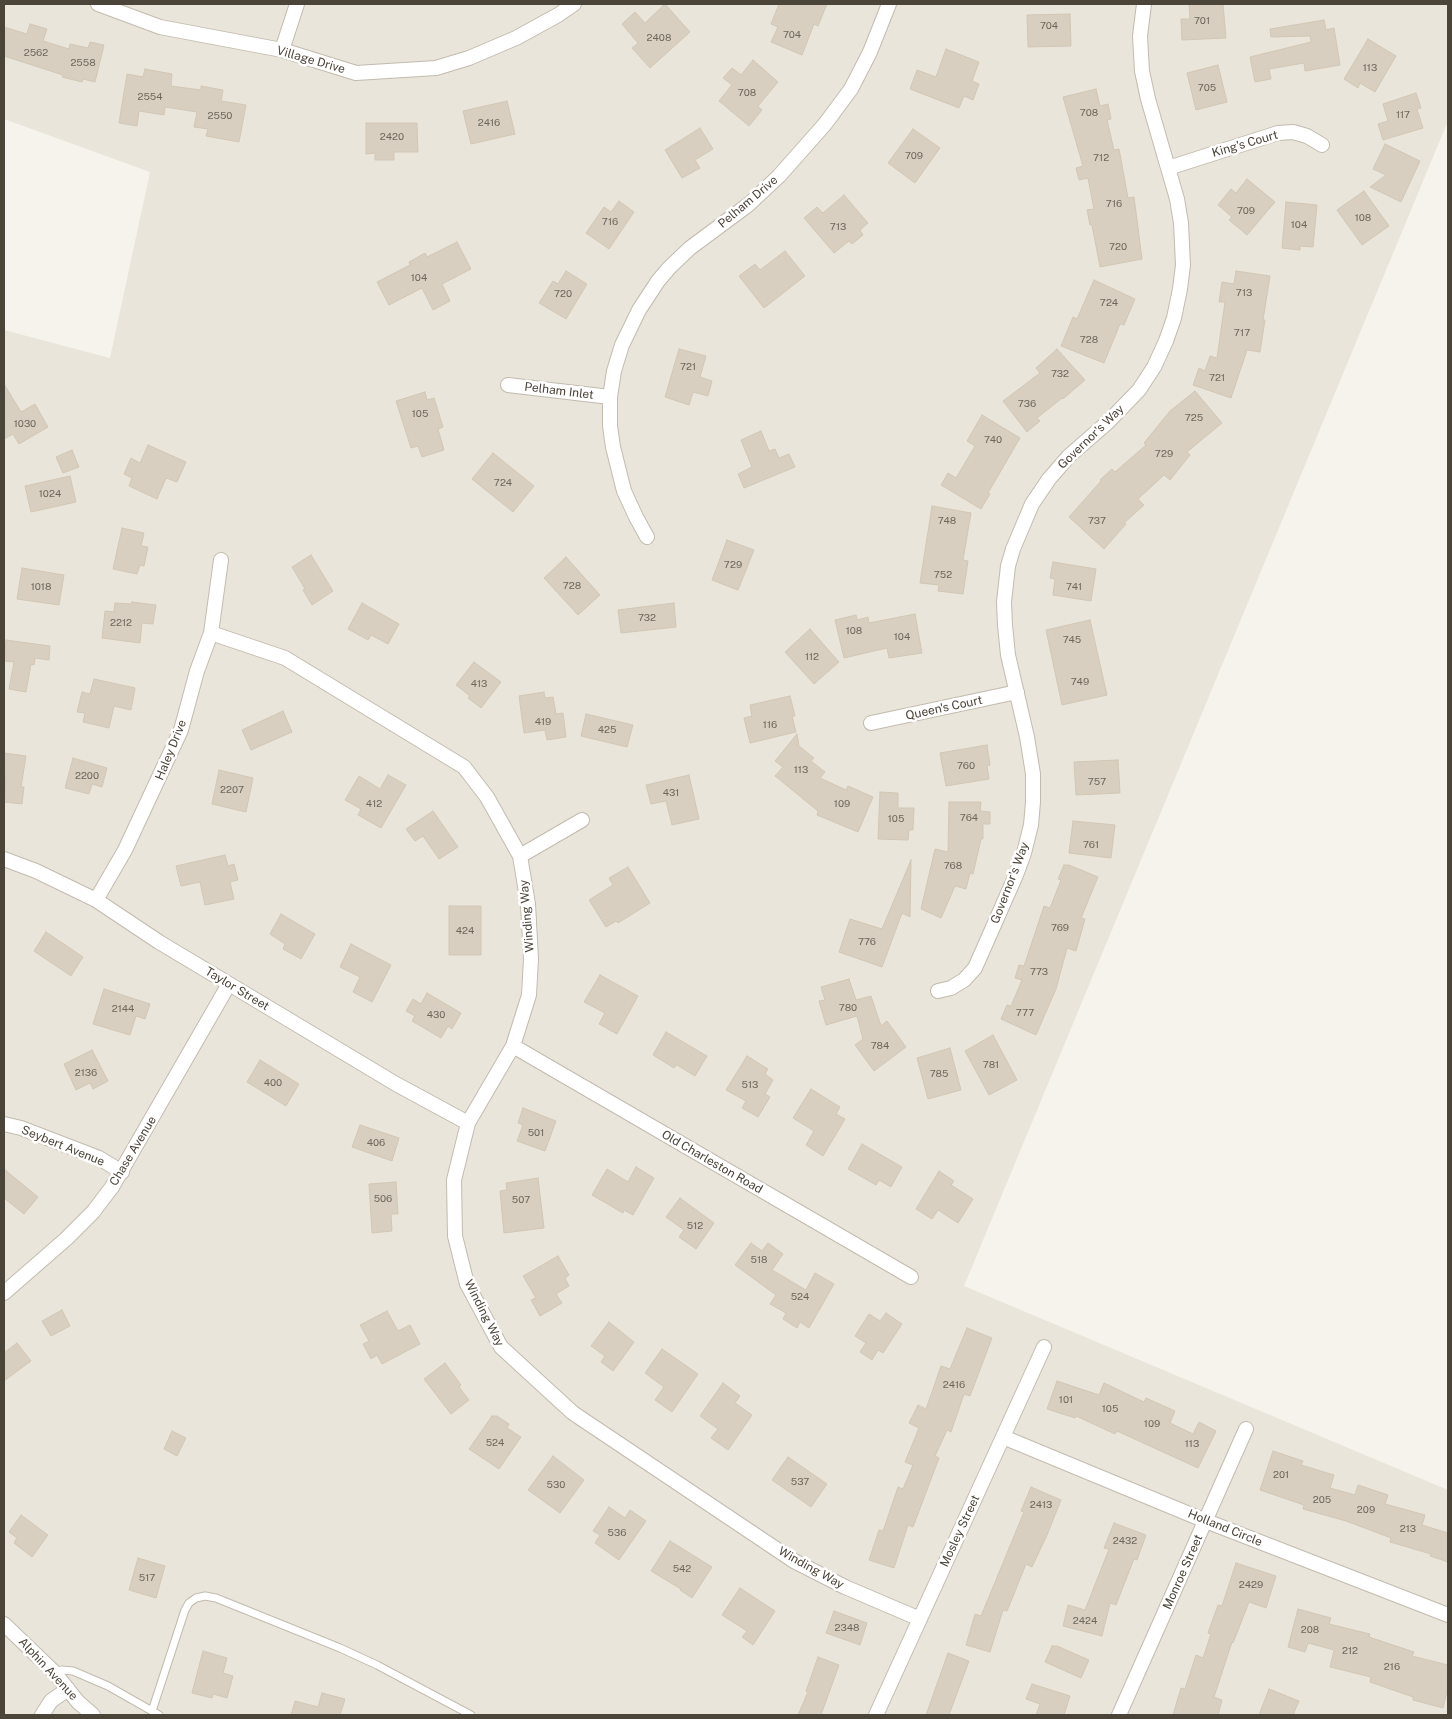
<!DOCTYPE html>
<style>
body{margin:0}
#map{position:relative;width:1452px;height:1719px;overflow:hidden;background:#f6f3ec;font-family:"Public Sans",sans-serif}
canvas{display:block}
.frame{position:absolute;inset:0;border:5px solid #4b4439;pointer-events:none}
</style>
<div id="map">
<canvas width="1452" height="1719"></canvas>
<div class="frame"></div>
</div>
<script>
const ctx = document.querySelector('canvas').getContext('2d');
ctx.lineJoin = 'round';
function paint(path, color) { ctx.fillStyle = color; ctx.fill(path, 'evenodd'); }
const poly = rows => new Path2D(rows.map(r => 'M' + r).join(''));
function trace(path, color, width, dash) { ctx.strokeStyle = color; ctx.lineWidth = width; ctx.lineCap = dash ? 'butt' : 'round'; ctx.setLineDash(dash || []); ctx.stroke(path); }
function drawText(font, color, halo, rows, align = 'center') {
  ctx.font = font + ' "Public Sans",sans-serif'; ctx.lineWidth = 5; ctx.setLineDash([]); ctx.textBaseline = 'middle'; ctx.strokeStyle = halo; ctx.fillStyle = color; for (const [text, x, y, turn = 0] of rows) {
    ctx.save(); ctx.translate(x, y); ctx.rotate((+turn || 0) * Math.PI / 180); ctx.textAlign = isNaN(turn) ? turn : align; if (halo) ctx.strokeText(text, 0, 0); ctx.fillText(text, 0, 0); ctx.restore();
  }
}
paint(poly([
 [4,4,1448,4,1448,121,964,1286,1448,1490,1448,1715,4,1715,4,330,110,358,150,172,4,119]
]), '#eae5da');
const building = poly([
 [665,4,690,32,650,68,632,48,638,43,622,24,635,12,645,23,665,4],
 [779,4,827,4,818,26,814,24,802,55,771,42,778,27,771,24,779,4],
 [1189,4,1223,4,1226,38,1182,40,1181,19,1190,19,1189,4],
 [1070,14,1071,46,1028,47,1027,15,1070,14],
 [1324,20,1326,30,1334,28,1340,65,1305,71,1304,63,1269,69,1271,79,1255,82,1250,57,1311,42,1310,36,1271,37,1270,29,1324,20],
 [30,24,47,29,43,41,69,49,70,44,88,48,90,42,104,45,95,82,83,79,82,82,62,77,63,75,4,56,4,27,27,34,30,24],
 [1368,39,1396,56,1375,92,1360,83,1358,88,1344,79,1368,39],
 [946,49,979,62,972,81,979,84,973,100,964,96,959,108,910,89,917,70,936,77,946,49],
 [753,60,778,82,758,106,762,110,749,126,719,101,732,85,723,78,732,68,741,75,753,60],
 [1218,65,1227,102,1196,110,1187,73,1218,65],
 [145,69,172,74,171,86,201,90,201,86,223,90,221,101,246,105,239,142,206,136,208,129,194,127,197,112,165,107,164,115,139,111,137,126,119,123,127,74,143,77,145,69],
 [1096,89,1100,106,1108,104,1111,119,1107,120,1114,150,1119,149,1128,198,1134,197,1142,259,1100,267,1092,225,1090,225,1087,210,1094,209,1088,178,1079,180,1076,168,1083,166,1063,97,1096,89],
 [1416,93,1421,108,1417,109,1423,128,1383,140,1378,124,1388,121,1383,104,1416,93],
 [507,101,515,134,471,144,463,111,507,101],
 [366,123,417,123,418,152,394,152,394,160,375,160,375,153,366,154,366,123],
 [700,128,713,149,695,160,700,168,682,178,665,150,700,128],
 [913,129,940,148,915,183,888,163,913,129],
 [1385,144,1420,161,1401,202,1370,187,1386,175,1373,169,1385,144],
 [1247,179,1275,202,1247,235,1229,220,1232,217,1218,205,1231,189,1236,193,1247,179],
 [1364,191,1389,226,1362,245,1337,210,1364,191],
 [844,195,868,223,860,230,863,235,852,244,849,241,834,253,804,218,817,207,823,213,844,195],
 [619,201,634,212,609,249,586,233,604,207,611,212,619,201],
 [1286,202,1317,205,1313,247,1300,246,1300,250,1282,248,1286,202],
 [457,242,471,269,442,284,450,301,433,310,422,288,389,305,377,282,410,265,409,262,425,253,427,257,457,242],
 [785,251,805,276,764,308,739,276,755,264,760,270,785,251],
 [566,271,587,284,566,319,539,303,553,281,558,284,566,271],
 [1236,271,1270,276,1263,320,1265,320,1260,352,1247,350,1231,398,1193,385,1199,368,1205,371,1210,356,1217,358,1225,302,1219,302,1222,282,1234,284,1236,271],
 [1094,280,1135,299,1124,325,1120,324,1104,363,1061,346,1073,317,1077,319,1094,280],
 [679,349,706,356,700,377,712,381,708,396,693,392,689,405,665,397,679,349],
 [1057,349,1085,380,1063,399,1062,398,1037,418,1040,421,1027,432,1003,401,1040,373,1036,368,1057,349],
 [4,384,21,412,35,404,48,427,19,444,13,434,4,439,4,384],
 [1195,391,1222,423,1187,452,1190,455,1170,480,1164,475,1138,499,1144,505,1124,523,1126,524,1104,549,1069,517,1101,481,1100,480,1112,469,1115,472,1146,445,1144,443,1170,411,1195,391],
 [425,392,427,400,434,398,443,427,438,429,444,450,422,457,418,446,411,448,396,401,425,392],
 [982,415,1020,438,988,493,990,494,981,509,941,485,948,473,956,478,975,446,967,441,982,415],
 [761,431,769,451,775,449,779,458,789,454,795,467,744,488,738,474,752,467,741,440,761,431],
 [148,445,186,462,177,482,166,478,157,499,129,486,132,478,124,474,131,458,140,463,148,445],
 [72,450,79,467,63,473,56,457,72,450],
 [493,453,534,486,513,512,472,479,493,453],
 [70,476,76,502,31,512,25,486,70,476],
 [932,506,971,513,963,560,968,561,963,594,938,591,939,585,920,583,932,506],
 [122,528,144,533,141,546,148,547,144,566,140,565,137,574,113,569,122,528],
 [727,540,754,550,738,590,712,580,727,540],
 [311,555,333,591,312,605,303,590,305,589,292,567,311,555],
 [566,557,600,595,578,615,544,578,566,557],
 [1053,562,1096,569,1091,601,1053,595,1055,579,1050,578,1053,562],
 [22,568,64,575,59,605,17,599,22,568],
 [132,602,156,605,153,624,142,623,140,643,102,638,105,611,114,612,115,603,131,604,132,602],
 [362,603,399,624,388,644,371,635,368,640,348,629,362,603],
 [674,603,676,627,621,633,618,610,674,603],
 [915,614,922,653,889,658,887,648,844,658,835,620,856,615,857,620,868,617,869,623,915,614],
 [1090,620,1107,695,1062,705,1046,630,1090,620],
 [810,629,839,662,814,684,785,652,810,629],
 [6,640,50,646,49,660,35,658,34,665,31,664,26,692,9,689,14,662,4,661,6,640],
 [474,662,501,682,481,708,468,698,470,696,456,685,474,662],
 [94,679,135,688,131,710,114,706,109,728,83,722,85,713,77,712,82,692,90,694,94,679],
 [544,692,545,698,553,697,556,714,563,713,566,737,547,740,545,730,524,733,519,696,544,692],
 [790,696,795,716,792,716,796,732,750,743,744,718,752,716,750,705,790,696],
 [283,711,292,732,251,750,242,730,283,711],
 [586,714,633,725,627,747,581,736,586,714],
 [797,734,799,746,814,758,811,761,825,772,820,778,846,790,848,786,873,797,858,832,817,815,818,811,775,776,783,767,775,761,797,734],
 [987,745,990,765,987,766,989,779,946,786,940,753,987,745],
 [4,753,26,756,21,787,24,787,22,804,4,802,6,774,4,774,4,753],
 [73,758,107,768,102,787,92,784,89,794,65,788,73,758],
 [1118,760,1120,793,1076,795,1074,762,1118,760],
 [219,770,253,778,246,812,212,804,219,770],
 [388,775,406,785,381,828,358,815,361,809,345,800,359,776,380,789,388,775],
 [689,775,699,819,672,825,666,801,651,804,646,785,689,775],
 [880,792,898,793,898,808,914,808,913,830,909,830,908,840,878,839,880,792],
 [949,802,981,802,980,811,990,812,990,824,983,824,983,839,981,839,973,874,970,873,966,889,955,886,941,918,921,909,935,849,948,852,949,802],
 [433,811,458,847,439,859,423,836,415,841,406,829,433,811],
 [1073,821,1115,825,1111,858,1069,853,1073,821],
 [225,855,228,866,234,864,238,880,230,882,234,899,205,905,200,882,181,886,176,866,225,855],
 [911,860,910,917,902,913,882,967,839,952,850,919,882,929,911,860],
 [1064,865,1069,865,1098,877,1081,918,1085,919,1076,951,1067,948,1056,989,1036,1035,1001,1019,1007,1005,1011,1006,1022,980,1015,978,1019,965,1024,966,1044,906,1050,908,1061,880,1058,879,1064,865],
 [628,867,650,903,618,923,616,921,606,927,589,900,613,885,609,878,628,867],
 [449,906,481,906,481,955,449,955,449,906],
 [281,914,315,934,301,959,283,949,285,944,270,934,281,914],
 [46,932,83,957,71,976,34,951,46,932],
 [351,944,391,965,372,1002,353,992,360,977,340,967,351,944],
 [600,975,638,996,617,1034,599,1024,605,1013,584,1002,600,975],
 [849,979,856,1000,871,996,881,1026,887,1021,906,1047,874,1071,855,1045,863,1039,857,1016,826,1025,819,1001,825,1000,821,987,849,979],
 [104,989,150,1004,145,1019,136,1016,130,1035,93,1024,104,989],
 [427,993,461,1013,452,1029,448,1026,441,1038,412,1021,415,1016,406,1011,413,999,421,1004,427,993],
 [666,1032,707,1056,695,1076,677,1065,674,1068,653,1055,666,1032],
 [993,1035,1017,1080,989,1095,965,1051,993,1035],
 [950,1048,961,1090,928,1099,917,1058,950,1048],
 [92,1050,108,1081,93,1089,90,1083,76,1090,64,1064,92,1050],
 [747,1056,768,1069,765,1074,773,1080,765,1094,770,1097,758,1117,742,1108,746,1101,726,1090,747,1056],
 [260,1060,299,1084,286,1106,247,1082,260,1060],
 [811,1089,840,1107,836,1114,845,1119,823,1156,806,1145,814,1131,793,1118,811,1089],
 [523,1108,556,1121,545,1151,517,1141,523,1125,518,1123,523,1108],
 [360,1125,399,1138,392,1161,352,1147,360,1125],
 [862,1144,902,1167,891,1187,879,1180,876,1185,848,1169,862,1144],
 [636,1167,654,1178,633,1215,624,1210,623,1213,592,1195,607,1169,628,1182,636,1167],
 [4,1169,38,1197,24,1214,4,1198,4,1169],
 [939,1171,954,1181,951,1185,973,1199,958,1223,938,1210,932,1219,916,1209,939,1171],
 [538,1178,544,1228,504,1233,500,1191,507,1190,506,1183,538,1178],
 [396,1182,398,1214,391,1214,392,1231,372,1233,369,1184,396,1182],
 [680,1198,714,1223,696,1249,679,1237,684,1230,666,1217,680,1198],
 [751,1243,762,1251,768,1243,783,1254,772,1270,806,1290,815,1273,834,1284,809,1328,800,1322,797,1328,783,1319,786,1313,770,1304,776,1295,735,1265,751,1243],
 [558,1256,569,1275,565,1278,569,1286,556,1294,562,1303,540,1316,531,1300,536,1298,523,1276,558,1256],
 [62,1310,70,1326,51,1336,42,1321,62,1310],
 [387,1311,398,1331,410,1325,420,1344,382,1364,377,1355,371,1359,363,1344,369,1341,360,1325,387,1311],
 [886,1313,902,1324,883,1353,878,1350,872,1360,860,1352,866,1343,855,1336,869,1314,880,1321,886,1313],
 [609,1322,634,1342,613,1371,601,1362,605,1356,591,1346,609,1322],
 [967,1328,992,1338,970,1396,964,1394,951,1432,947,1430,935,1456,939,1458,913,1527,908,1525,894,1568,869,1560,879,1530,883,1531,898,1487,903,1489,913,1465,905,1462,919,1428,909,1423,918,1405,926,1409,941,1366,950,1369,967,1328],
 [17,1343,31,1361,4,1381,4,1353,17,1343],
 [662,1349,698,1374,672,1412,655,1400,664,1387,645,1373,662,1349],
 [445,1363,461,1385,459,1387,469,1400,451,1414,424,1379,445,1363],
 [1057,1381,1099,1395,1104,1383,1144,1402,1146,1398,1175,1411,1170,1423,1193,1434,1199,1422,1216,1431,1198,1468,1117,1431,1115,1434,1076,1416,1075,1418,1047,1409,1057,1381],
 [723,1383,740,1396,735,1403,752,1415,728,1450,711,1438,718,1429,700,1416,723,1383],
 [492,1416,497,1416,509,1424,507,1428,521,1437,499,1469,469,1449,492,1416],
 [172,1431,186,1438,177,1456,164,1449,172,1431],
 [1273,1451,1303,1461,1301,1465,1334,1475,1330,1488,1355,1495,1358,1485,1388,1495,1385,1504,1425,1515,1422,1525,1448,1533,1448,1562,1430,1556,1431,1554,1390,1542,1391,1538,1346,1521,1303,1509,1304,1505,1260,1490,1273,1451],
 [553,1456,584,1480,560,1513,528,1490,553,1456],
 [788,1457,827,1484,811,1507,772,1480,788,1457],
 [1031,1487,1061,1500,1047,1535,1032,1567,1026,1564,1007,1611,1003,1610,990,1652,966,1645,975,1614,981,1616,1024,1512,1021,1511,1031,1487],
 [609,1507,625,1518,630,1510,646,1521,619,1560,595,1543,600,1535,593,1531,609,1507],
 [21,1515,48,1535,32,1557,14,1543,17,1538,9,1532,21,1515],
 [1114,1523,1146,1535,1137,1560,1134,1559,1116,1605,1110,1603,1102,1636,1063,1626,1068,1605,1085,1610,1109,1549,1104,1548,1114,1523],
 [670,1541,712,1567,692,1598,680,1590,681,1589,651,1571,670,1541],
 [138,1558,165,1566,156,1598,129,1590,138,1558],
 [1236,1563,1276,1576,1266,1608,1249,1602,1233,1643,1232,1642,1214,1697,1222,1700,1218,1715,1173,1715,1181,1688,1185,1689,1196,1655,1203,1658,1211,1634,1208,1633,1218,1605,1222,1606,1236,1563],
 [740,1588,775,1611,753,1645,742,1637,747,1631,722,1615,740,1588],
 [1298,1609,1331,1618,1329,1624,1370,1634,1369,1637,1414,1652,1412,1656,1448,1665,1448,1687,1443,1708,1413,1700,1413,1697,1370,1682,1371,1677,1330,1667,1334,1650,1308,1643,1305,1652,1288,1647,1298,1609],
 [834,1611,867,1623,860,1645,826,1633,834,1611],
 [1052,1646,1057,1646,1089,1660,1081,1678,1045,1662,1052,1646],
 [203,1651,227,1658,223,1673,233,1676,227,1698,213,1694,212,1698,192,1693,203,1651],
 [948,1653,969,1661,949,1715,926,1715,948,1653],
 [818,1657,839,1665,821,1715,798,1715,808,1692,806,1691,818,1657],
 [1032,1684,1070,1696,1064,1715,1036,1715,1040,1704,1026,1699,1032,1684],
 [1269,1689,1299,1701,1293,1715,1259,1715,1269,1689],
 [322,1693,345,1699,340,1715,291,1715,295,1701,318,1707,322,1693]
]);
paint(building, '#d8cfc1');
trace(building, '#d3c7b4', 1);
const service = poly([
 [54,1672,62,1670,73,1671,108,1686,159,1715],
 [152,1711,185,1610,189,1603,196,1598,205,1596,216,1598,340,1648,377,1665,471,1715]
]);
const minor = poly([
 [98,4,160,27,282,50,356,73,436,68,469,58,516,38,558,15,574,4],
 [282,50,297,4],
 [1168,168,1278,133,1293,132,1307,136,1322,145],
 [508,385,610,397],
 [647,537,636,517,624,491,613,447,610,426,610,397,614,371,622,345,639,310,658,281,669,268,690,248,748,205,779,176,825,124,851,89,870,52,889,4],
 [211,633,285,658,464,767,487,797,520,856,528,904,531,959,529,995,513,1046,468,1123,454,1180,455,1236,467,1284,501,1347,573,1413,794,1561,845,1587,920,1619],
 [871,723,1017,692],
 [520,856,582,820],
 [4,859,36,871,96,900,159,942,396,1084,468,1123],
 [96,900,125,850,181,730,197,671,211,633,221,560],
 [938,991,951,988,964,980,975,968,1016,875,1024,853,1031,825,1033,802,1033,774,1027,737,1008,655,1005,625,1004,602,1008,566,1013,549,1032,504,1049,479,1069,456,1108,422,1139,390,1154,367,1166,341,1174,318,1180,289,1183,265,1181,223,1177,199,1148,99,1142,71,1140,36,1144,4],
 [513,1046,911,1277],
 [4,1124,21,1128,99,1158,122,1172],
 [4,1293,66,1239,93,1212,112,1187,229,984],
 [1003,1437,1206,1521,1448,1615],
 [4,1624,54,1672,78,1702,93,1715],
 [42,1715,51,1701,68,1689],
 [876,1715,1044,1347],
 [1119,1715,1246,1429]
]);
trace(service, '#c2bbae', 9);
trace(minor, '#c2bbae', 16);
trace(service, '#fff', 7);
trace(minor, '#fff', 14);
drawText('10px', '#6e675b', null, [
 ["701",1202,21],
 ["704",1049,26],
 ["704",792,35],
 ["2408",659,38],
 ["2562",36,53],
 ["2558",83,63],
 ["113",1370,68],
 ["705",1207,88],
 ["708",747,93],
 ["2554",150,97],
 ["708",1089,113],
 ["117",1403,115],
 ["2550",220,116],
 ["2416",489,123],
 ["2420",392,137],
 ["709",914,156],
 ["712",1101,158],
 ["716",1114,204],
 ["709",1246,211],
 ["108",1363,218],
 ["716",610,222],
 ["104",1299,225],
 ["713",838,227],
 ["720",1118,247],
 ["104",419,278],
 ["713",1244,293],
 ["720",563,294],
 ["724",1109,303],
 ["717",1242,333],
 ["728",1089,340],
 ["721",688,367],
 ["732",1060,374],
 ["721",1217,378],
 ["736",1027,404],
 ["105",420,414],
 ["725",1194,418],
 ["1030",25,424],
 ["740",993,440],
 ["729",1164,454],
 ["724",503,483],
 ["1024",50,494],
 ["748",947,521],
 ["737",1097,521],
 ["729",733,565],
 ["752",943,575],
 ["728",572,586],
 ["1018",41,587],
 ["741",1074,587],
 ["732",647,618],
 ["2212",121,623],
 ["108",854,631],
 ["104",902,637],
 ["745",1072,640],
 ["112",812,657],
 ["749",1080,682],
 ["413",479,684],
 ["419",543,722],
 ["116",770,725],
 ["425",607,730],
 ["760",966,766],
 ["113",801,770],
 ["2200",87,776],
 ["757",1097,782],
 ["2207",232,790],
 ["431",671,793],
 ["412",374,804],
 ["109",842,804],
 ["764",969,818],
 ["105",896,819],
 ["761",1091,845],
 ["768",953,866],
 ["769",1060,928],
 ["424",465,931],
 ["776",867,942],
 ["773",1039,972],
 ["780",848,1008],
 ["2144",123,1009],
 ["777",1025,1013],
 ["430",436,1015],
 ["784",880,1046],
 ["781",991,1065],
 ["2136",86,1073],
 ["785",939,1074],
 ["400",273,1083],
 ["513",750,1085],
 ["501",536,1133],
 ["406",376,1143],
 ["506",383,1199],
 ["507",521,1200],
 ["512",695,1226],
 ["518",759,1260],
 ["524",800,1297],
 ["2416",954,1385],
 ["101",1066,1400],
 ["105",1110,1409],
 ["109",1152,1424],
 ["524",495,1443],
 ["113",1192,1444],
 ["201",1281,1475],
 ["537",800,1482],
 ["530",556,1485],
 ["205",1322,1500],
 ["2413",1041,1505],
 ["209",1366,1510],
 ["213",1408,1529],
 ["536",617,1533],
 ["2432",1125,1541],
 ["542",682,1569],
 ["517",147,1578],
 ["2429",1251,1585],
 ["2424",1085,1621],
 ["2348",847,1628],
 ["208",1310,1630],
 ["212",1350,1651],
 ["216",1392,1667]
]);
drawText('12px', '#4b4439', '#fff', [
 ["Village Drive",311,60,16],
 ["King's Court",1245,144,-16],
 ["Pelham Drive",748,202,-40],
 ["Pelham Inlet",559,391,7],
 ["Governor's Way",1091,437,-44],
 ["Queen's Court",944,708,-12],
 ["Haley Drive",171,750,-68],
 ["Governor's Way",1010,883,-69],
 ["Winding Way",527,916,-95],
 ["Taylor Street",237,989,31],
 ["Seybert Avenue",63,1146,22],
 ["Chase Avenue",133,1151,-59],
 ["Old Charleston Road",712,1162,30],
 ["Winding Way",484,1313,63],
 ["Holland Circle",1225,1528,22],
 ["Mosley Street",960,1531,-65],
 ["Winding Way",811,1568,29],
 ["Monroe Street",1183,1572,-66],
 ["Alphin Avenue",48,1669,47]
]);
</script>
